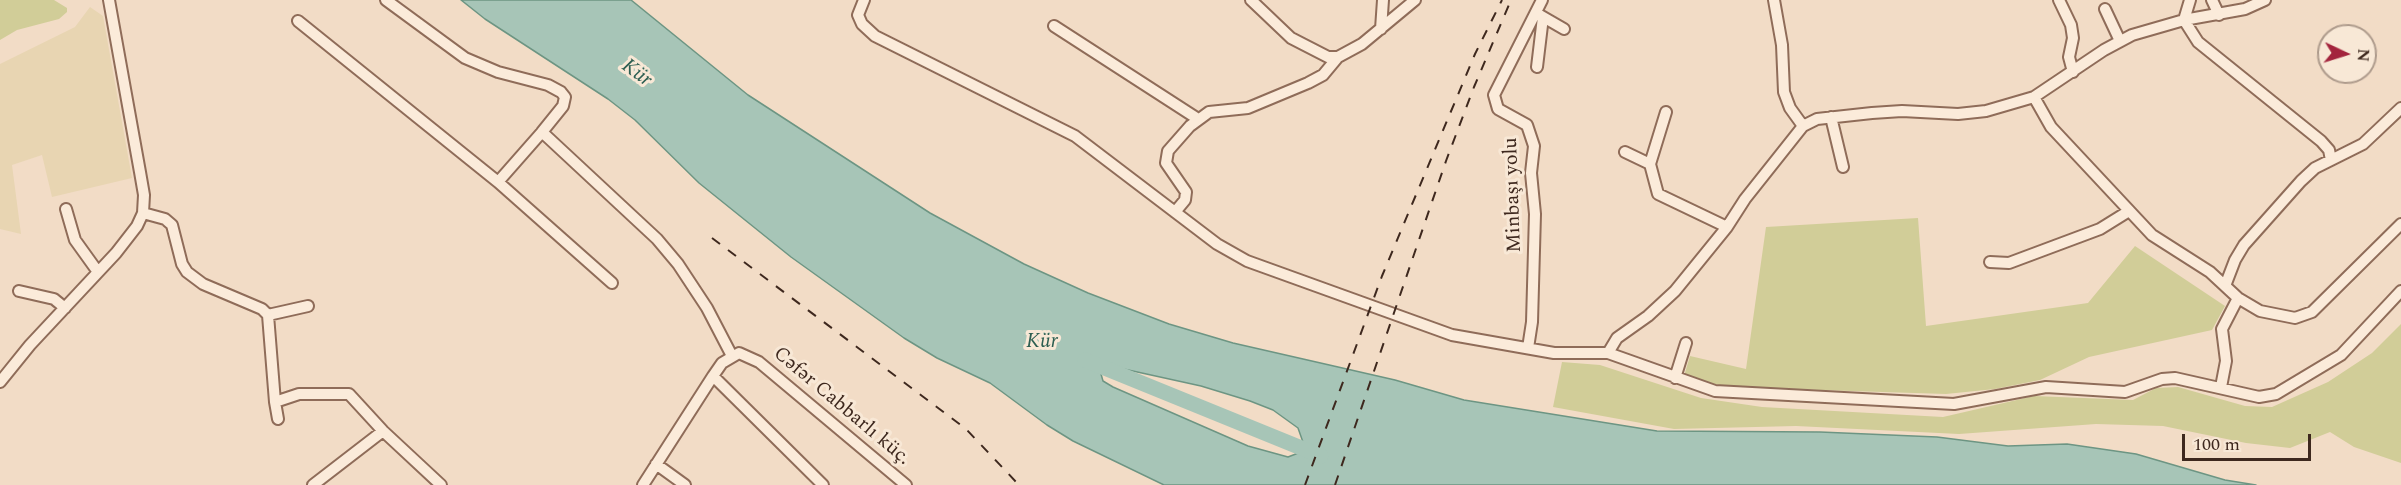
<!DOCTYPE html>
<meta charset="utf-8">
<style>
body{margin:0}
#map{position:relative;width:2401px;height:485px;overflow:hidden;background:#f2dcc6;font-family:Spectral,serif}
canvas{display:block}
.north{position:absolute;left:2317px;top:24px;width:60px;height:60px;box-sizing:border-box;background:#f8e8d6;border:2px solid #ae9b8c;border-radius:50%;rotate:94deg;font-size:16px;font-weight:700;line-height:24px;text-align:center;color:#3e281e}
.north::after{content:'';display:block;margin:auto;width:21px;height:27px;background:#a3243d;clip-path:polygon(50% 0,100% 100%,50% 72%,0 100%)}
.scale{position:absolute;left:2182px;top:434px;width:129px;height:27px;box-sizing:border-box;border:3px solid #3e281e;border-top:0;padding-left:8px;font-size:18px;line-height:21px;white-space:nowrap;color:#3e281e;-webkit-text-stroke:4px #f8e8d6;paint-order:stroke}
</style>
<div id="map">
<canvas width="2401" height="485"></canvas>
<div class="north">N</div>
<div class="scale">100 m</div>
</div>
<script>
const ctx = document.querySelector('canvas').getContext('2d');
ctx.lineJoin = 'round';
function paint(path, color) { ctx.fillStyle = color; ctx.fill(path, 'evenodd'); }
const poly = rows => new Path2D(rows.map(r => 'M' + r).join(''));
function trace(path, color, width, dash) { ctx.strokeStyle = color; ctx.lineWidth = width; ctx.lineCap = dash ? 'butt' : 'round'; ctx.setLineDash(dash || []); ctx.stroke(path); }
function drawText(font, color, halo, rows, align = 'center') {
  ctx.font = font + ' Spectral,serif'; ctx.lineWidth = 6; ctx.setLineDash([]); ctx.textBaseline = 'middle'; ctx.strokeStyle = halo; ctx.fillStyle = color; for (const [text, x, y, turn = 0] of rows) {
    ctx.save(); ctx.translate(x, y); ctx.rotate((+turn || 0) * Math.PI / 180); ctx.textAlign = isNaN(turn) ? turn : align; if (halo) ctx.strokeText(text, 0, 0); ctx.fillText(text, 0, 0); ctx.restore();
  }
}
paint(poly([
 [90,7,103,16,132,178,52,197,42,155,12,165,21,234,0,229,0,64,75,27]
]), '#e8d5b2');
paint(poly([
 [0,0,54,0,67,8,67,12,59,19,17,30,0,40],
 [1918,218,1926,326,2088,303,2135,246,2225,306,2212,330,2089,357,2040,380,1995,389,1946,394,1756,388,1723,386,1684,376,1690,356,1746,369,1766,227],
 [2401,324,2401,463,2354,447,2330,432,2290,448,2246,443,2163,426,2096,424,1959,434,1796,426,1674,429,1553,407,1562,362,1600,365,1701,398,1762,407,1943,417,2034,396,2133,400,2156,388,2178,387,2245,406,2272,407,2328,382,2372,353]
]), '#d1cd98');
const water = poly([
 [461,0,631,0,748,95,930,213,1024,264,1088,293,1169,324,1233,343,1395,380,1464,400,1657,431,1820,432,1937,437,2008,446,2067,444,2136,454,2225,480,2256,485,1164,485,1073,441,1047,425,990,383,937,358,904,338,791,257,699,183,635,120,608,99,485,19,461,0],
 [1110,366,1201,386,1250,401,1273,410,1298,428,1304,445,1301,452,1288,457,1248,446,1113,387,1103,381,1101,374,1104,367,1110,366]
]);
paint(water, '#a7c5b7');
trace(water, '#6d9583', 1.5);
trace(poly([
 [1085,360,1321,456]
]), '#a7c5b7', 15);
const minor = poly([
 [386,0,465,58,498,72,548,85,561,92,565,97,563,106,542,132],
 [864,0,858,15,862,24,875,36,1075,136,1217,244,1247,261,1452,335,1554,353,1608,353,1715,391,1954,404,2046,387,2125,392,2162,379,2175,378,2259,397,2276,394,2341,355,2401,291],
 [1251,0,1291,38,1328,57,1338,57,1362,44,1415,0],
 [1774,0,1782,45,1784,92,1790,108,1803,126],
 [2059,0,2071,25,2073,38,2069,57,2073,72],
 [2190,0,2184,20,2198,42,2321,141,2329,150,2331,160],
 [2212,0,2219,15],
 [2105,9,2120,41],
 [1538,14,1564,29],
 [298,21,498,182,612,283],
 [1054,26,1198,119],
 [1381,29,1383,0],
 [1537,67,1543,17],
 [2034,97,2051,127,2152,235,2210,272,2238,298,2260,311,2295,318,2312,312,2401,224],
 [1666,112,1650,164,1658,194,1727,227],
 [1831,117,1843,167],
 [1625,152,1650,164],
 [498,182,542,132,657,239,678,264,707,308,732,356],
 [66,209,75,240,98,272],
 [1175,212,1185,200,1186,192,1166,163,1168,151,1190,126,1209,112,1248,108,1308,83,1323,75,1338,57],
 [143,213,165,219,172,225,182,264,187,272,203,284,262,309,268,315,275,402,299,394,349,394,383,431,441,485],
 [1990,262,2009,263,2100,229,2129,211],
 [2225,286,2235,260,2244,245,2301,181,2315,168,2363,144,2401,108],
 [19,291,54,299,65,308],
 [268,315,308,306],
 [1528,348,1532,322,1535,214,1531,173,1534,146,1527,125,1498,109,1494,95,1542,0],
 [1608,353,1617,338,1648,316,1675,291,1727,227,1745,199,1803,126,1817,119,1872,113,1902,111,1958,114,1986,111,2034,97,2104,50,2132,35,2184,20,2245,9,2265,0],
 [713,376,823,485],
 [1675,378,1686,343],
 [0,382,30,345,116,253,137,226,143,213,144,195,140,172,109,0],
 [2221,387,2226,361,2222,329,2238,298],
 [275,402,278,419],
 [656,464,685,485],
 [313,485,383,431],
 [643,485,713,376,722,363,739,353,759,362,906,485]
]);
trace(minor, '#8f6c59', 14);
trace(minor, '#fbebda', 10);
trace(poly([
 [712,238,966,429,1019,485],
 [1305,485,1382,276,1475,54,1502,0],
 [1335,485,1446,161,1474,87,1511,0]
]), '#3e281e', 2, [10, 10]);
drawText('20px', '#3e281e', '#f8e8d6', [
 ["Minbaşı yolu",1514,195,-92],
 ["Cəfər Cabbarlı küç.",841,407,40]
]);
drawText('italic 21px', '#2d5f52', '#f8e8d6', [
 ["Kür",636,74,36],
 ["Kür",1042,343]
]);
</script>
